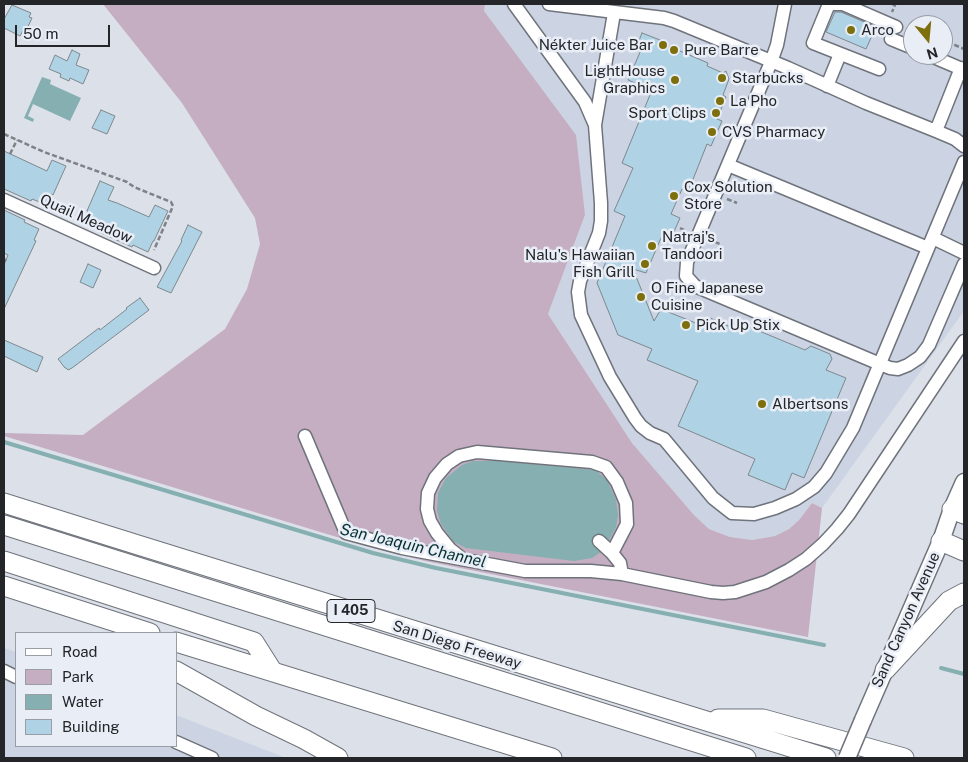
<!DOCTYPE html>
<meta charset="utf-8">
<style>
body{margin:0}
#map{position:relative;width:968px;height:762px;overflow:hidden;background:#dbe0e9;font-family:"Public Sans",sans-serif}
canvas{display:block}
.frame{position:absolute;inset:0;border:5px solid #232528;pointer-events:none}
.legend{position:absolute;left:15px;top:632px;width:162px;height:115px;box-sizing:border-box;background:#e8edf6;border:1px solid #999da4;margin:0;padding:6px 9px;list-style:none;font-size:15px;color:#232528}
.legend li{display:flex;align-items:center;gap:10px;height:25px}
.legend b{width:25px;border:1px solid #999da4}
.north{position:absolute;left:903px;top:15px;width:50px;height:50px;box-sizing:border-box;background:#e8edf6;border:1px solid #999da4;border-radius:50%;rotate:163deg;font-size:14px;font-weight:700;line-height:20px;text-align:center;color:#232528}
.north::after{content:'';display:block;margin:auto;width:18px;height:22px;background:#7d6f0c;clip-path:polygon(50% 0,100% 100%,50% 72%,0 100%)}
.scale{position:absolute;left:15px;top:25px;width:95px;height:22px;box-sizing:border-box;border:2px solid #232528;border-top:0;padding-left:6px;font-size:15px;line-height:18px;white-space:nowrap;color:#232528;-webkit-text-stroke:4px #e8edf6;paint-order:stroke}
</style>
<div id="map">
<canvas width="968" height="762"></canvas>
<div class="frame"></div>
<ul class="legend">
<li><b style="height:6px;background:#fff"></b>Road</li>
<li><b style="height:14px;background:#c5aec2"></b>Park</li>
<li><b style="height:14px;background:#85afb0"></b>Water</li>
<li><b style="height:14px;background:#afd2e5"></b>Building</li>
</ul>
<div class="north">N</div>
<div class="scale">50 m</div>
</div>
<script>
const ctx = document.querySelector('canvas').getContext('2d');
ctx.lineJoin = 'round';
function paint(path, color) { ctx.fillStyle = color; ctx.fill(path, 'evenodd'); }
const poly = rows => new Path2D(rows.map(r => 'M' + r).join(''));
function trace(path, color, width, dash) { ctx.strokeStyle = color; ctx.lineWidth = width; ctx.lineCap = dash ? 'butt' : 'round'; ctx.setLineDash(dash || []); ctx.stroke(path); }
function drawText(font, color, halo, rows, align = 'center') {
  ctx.font = font + ' "Public Sans",sans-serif'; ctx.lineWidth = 5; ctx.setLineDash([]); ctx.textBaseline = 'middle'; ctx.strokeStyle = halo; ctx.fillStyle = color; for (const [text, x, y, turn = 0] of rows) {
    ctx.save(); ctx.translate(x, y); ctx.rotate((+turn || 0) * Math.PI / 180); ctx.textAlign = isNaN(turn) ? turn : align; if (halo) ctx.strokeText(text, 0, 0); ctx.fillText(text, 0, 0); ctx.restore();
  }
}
paint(poly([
 [485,4,964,4,964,311,822,508,812,503,799,520,789,529,775,536,752,540,730,537,709,529,694,515,632,443,548,314,585,215,484,11],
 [913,25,943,25,943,55,913,55],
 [4,648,16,652,16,746,176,746,176,715,286,758,4,758]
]), '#ccd4e4');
paint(poly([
 [103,4,485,4,484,11,576,135,585,215,548,314,632,443,694,515,709,529,730,537,752,540,775,536,789,529,799,520,812,503,822,508,808,637,425,561,373,548,4,436,4,433,83,435,225,329,247,289,260,244,255,218,182,103]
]), '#c5aec2');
paint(poly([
 [42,77,51,80,50,84,81,98,70,121,33,104,28,116,34,119,33,122,24,118],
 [473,461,497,461,595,470,607,480,616,500,618,515,616,527,604,550,592,558,574,561,466,548,454,542,441,524,437,511,438,493,446,478,462,465]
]), '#85afb0');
trace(poly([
 [4,442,373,553,436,568,824,645],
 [941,668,964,674]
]), '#85afb0', 4);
const building = poly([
 [12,5,31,13,29,17,32,18,25,33,23,31,20,36,4,28,4,19,12,5],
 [835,12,841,12,876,27,866,49,826,32,835,12],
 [642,33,660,40,659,42,708,63,707,66,723,73,726,71,729,79,723,95,726,97,717,119,722,121,711,146,707,144,688,192,682,189,671,214,680,218,673,234,664,231,646,273,633,269,654,321,661,309,703,326,708,317,737,330,740,323,805,350,811,346,830,354,832,359,826,370,846,378,804,478,792,473,785,490,748,475,755,459,678,426,698,381,647,360,652,349,618,335,597,283,625,216,614,211,633,168,622,163,652,90,628,80,641,50,636,48,642,33],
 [72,50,80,54,76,65,89,70,83,84,70,78,69,81,60,77,61,74,49,69,55,55,67,61,72,50],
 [101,110,115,116,107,134,92,128,101,110],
 [4,151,47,171,52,160,66,166,53,195,51,194,47,205,32,199,31,201,4,189,4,151],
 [100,181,114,187,108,200,117,203,149,217,155,205,168,211,154,241,153,241,148,252,133,245,132,247,97,231,98,229,83,222,88,211,87,211,100,181],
 [4,210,25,220,24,222,39,229,34,240,36,241,4,309,4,265,8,255,4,253,4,210],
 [188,225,202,232,171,293,157,287,182,241,181,240,188,225],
 [88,264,101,270,93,288,80,282,88,264],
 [140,298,149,310,72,368,68,370,66,368,65,368,58,359,99,328,100,330,127,309,126,308,140,298],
 [4,340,43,357,37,372,4,356,4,340]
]);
paint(building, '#afd2e5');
trace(building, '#7e888d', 1);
const minor = poly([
 [514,4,585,102,595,125,601,203,601,221,599,233,580,281,578,292,581,315,610,377,635,418,641,426,650,433,664,439,713,498,732,513,754,514,775,508,796,499,814,487,826,473,853,428,964,162],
 [549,4,664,18,674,21,788,68,866,103,936,131,955,139,964,146],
 [785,4,777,45,771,62,687,262,686,276,695,286,880,364,890,368,898,369,908,365,920,357,929,345,964,264],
 [829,4,813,43,879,69],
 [832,4,843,4,896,27],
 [891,39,913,48],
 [929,55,964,70],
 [827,86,840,54],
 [595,125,614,13],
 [936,131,961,68],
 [728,165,928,248],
 [4,200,154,268],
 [933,238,964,253],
 [305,436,346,533,402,548,525,571,591,571,622,574,711,592,723,593,735,592,766,582,789,570,806,559,823,544,837,529,849,514,964,341],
 [599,541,612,553],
 [460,557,450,549,437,533,430,521,427,509,428,493,435,478,447,464,459,456,477,452,592,462,606,467,617,482,626,503,627,524,612,553,620,563,622,574],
 [4,671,16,677],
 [176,742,212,758]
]);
const major = poly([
 [863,720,941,541,952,509,964,482]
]);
const highway = poly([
 [4,503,138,545,826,758],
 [952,509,964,514],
 [4,525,746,758],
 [941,541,964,551],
 [4,561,254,642,273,672],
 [4,586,150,633],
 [176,642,552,758],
 [885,670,949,601,964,593],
 [176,671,256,716,304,739,338,758],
 [718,719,763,719,904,758]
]);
trace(minor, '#6f737b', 15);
trace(major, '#6f737b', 19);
trace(highway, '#6f737b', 21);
trace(poly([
 [892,4,895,5,892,12],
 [944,47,945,48,948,42,964,49],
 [4,134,44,152,127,182,134,187,171,202,173,206,154,250],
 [10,154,17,140],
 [697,186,705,190],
 [727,199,737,203],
 [680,228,686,231],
 [708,239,720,244],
 [4,259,6,261]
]), '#7e8288', 2.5, [5, 2.5]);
trace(minor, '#fff', 12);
trace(major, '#fff', 16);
trace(highway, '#fff', 19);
const majorBridge = poly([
 [847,758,863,720]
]);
trace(majorBridge, '#6f737b', 19, []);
trace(majorBridge, '#fff', 16);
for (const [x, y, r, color] of [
 [851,30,5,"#7d6f0c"],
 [663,45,5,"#7d6f0c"],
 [674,50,5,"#7d6f0c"],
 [722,78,5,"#7d6f0c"],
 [675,80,5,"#7d6f0c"],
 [720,101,5,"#7d6f0c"],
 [716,113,5,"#7d6f0c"],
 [712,132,5,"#7d6f0c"],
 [674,196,5,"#7d6f0c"],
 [652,246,5,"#7d6f0c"],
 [645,264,5,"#7d6f0c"],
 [641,297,5,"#7d6f0c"],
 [686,325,5,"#7d6f0c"],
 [762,404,5,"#7d6f0c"]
]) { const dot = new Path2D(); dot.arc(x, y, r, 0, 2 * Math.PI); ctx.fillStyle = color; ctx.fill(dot); trace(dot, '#e8edf6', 2); }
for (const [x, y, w] of [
 [351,611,48]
]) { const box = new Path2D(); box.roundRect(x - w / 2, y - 11.5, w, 23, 4); ctx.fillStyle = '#e8edf6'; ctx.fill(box); trace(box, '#232528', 1); }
drawText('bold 14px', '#232528', null, [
 ["I 405",351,611]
]);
drawText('15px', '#232528', '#e8edf6', [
 ["Arco",861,30],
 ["Nékter Juice Bar",653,45,"right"],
 ["Pure Barre",684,50],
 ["LightHouse",665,71,"right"],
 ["Graphics",665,88,"right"],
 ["Starbucks",732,78],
 ["La Pho",730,101],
 ["Sport Clips",706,113,"right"],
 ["CVS Pharmacy",722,132],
 ["Cox Solution",684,187],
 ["Store",684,204],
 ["Natraj's",662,237],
 ["Tandoori",662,254],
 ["Nalu's Hawaiian",635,255,"right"],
 ["Fish Grill",635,272,"right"],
 ["O Fine Japanese",651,288],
 ["Cuisine",651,305],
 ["Pick Up Stix",696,325],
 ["Albertsons",772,404]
], 'left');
drawText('15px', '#232528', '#e8edf6', [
 ["Quail Meadow",86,219,24],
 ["Sand Canyon Avenue",906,620,-66],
 ["San Diego Freeway",457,645,17]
]);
drawText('italic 16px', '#043032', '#e8edf6', [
 ["San Joaquin Channel",413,546,13]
]);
</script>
